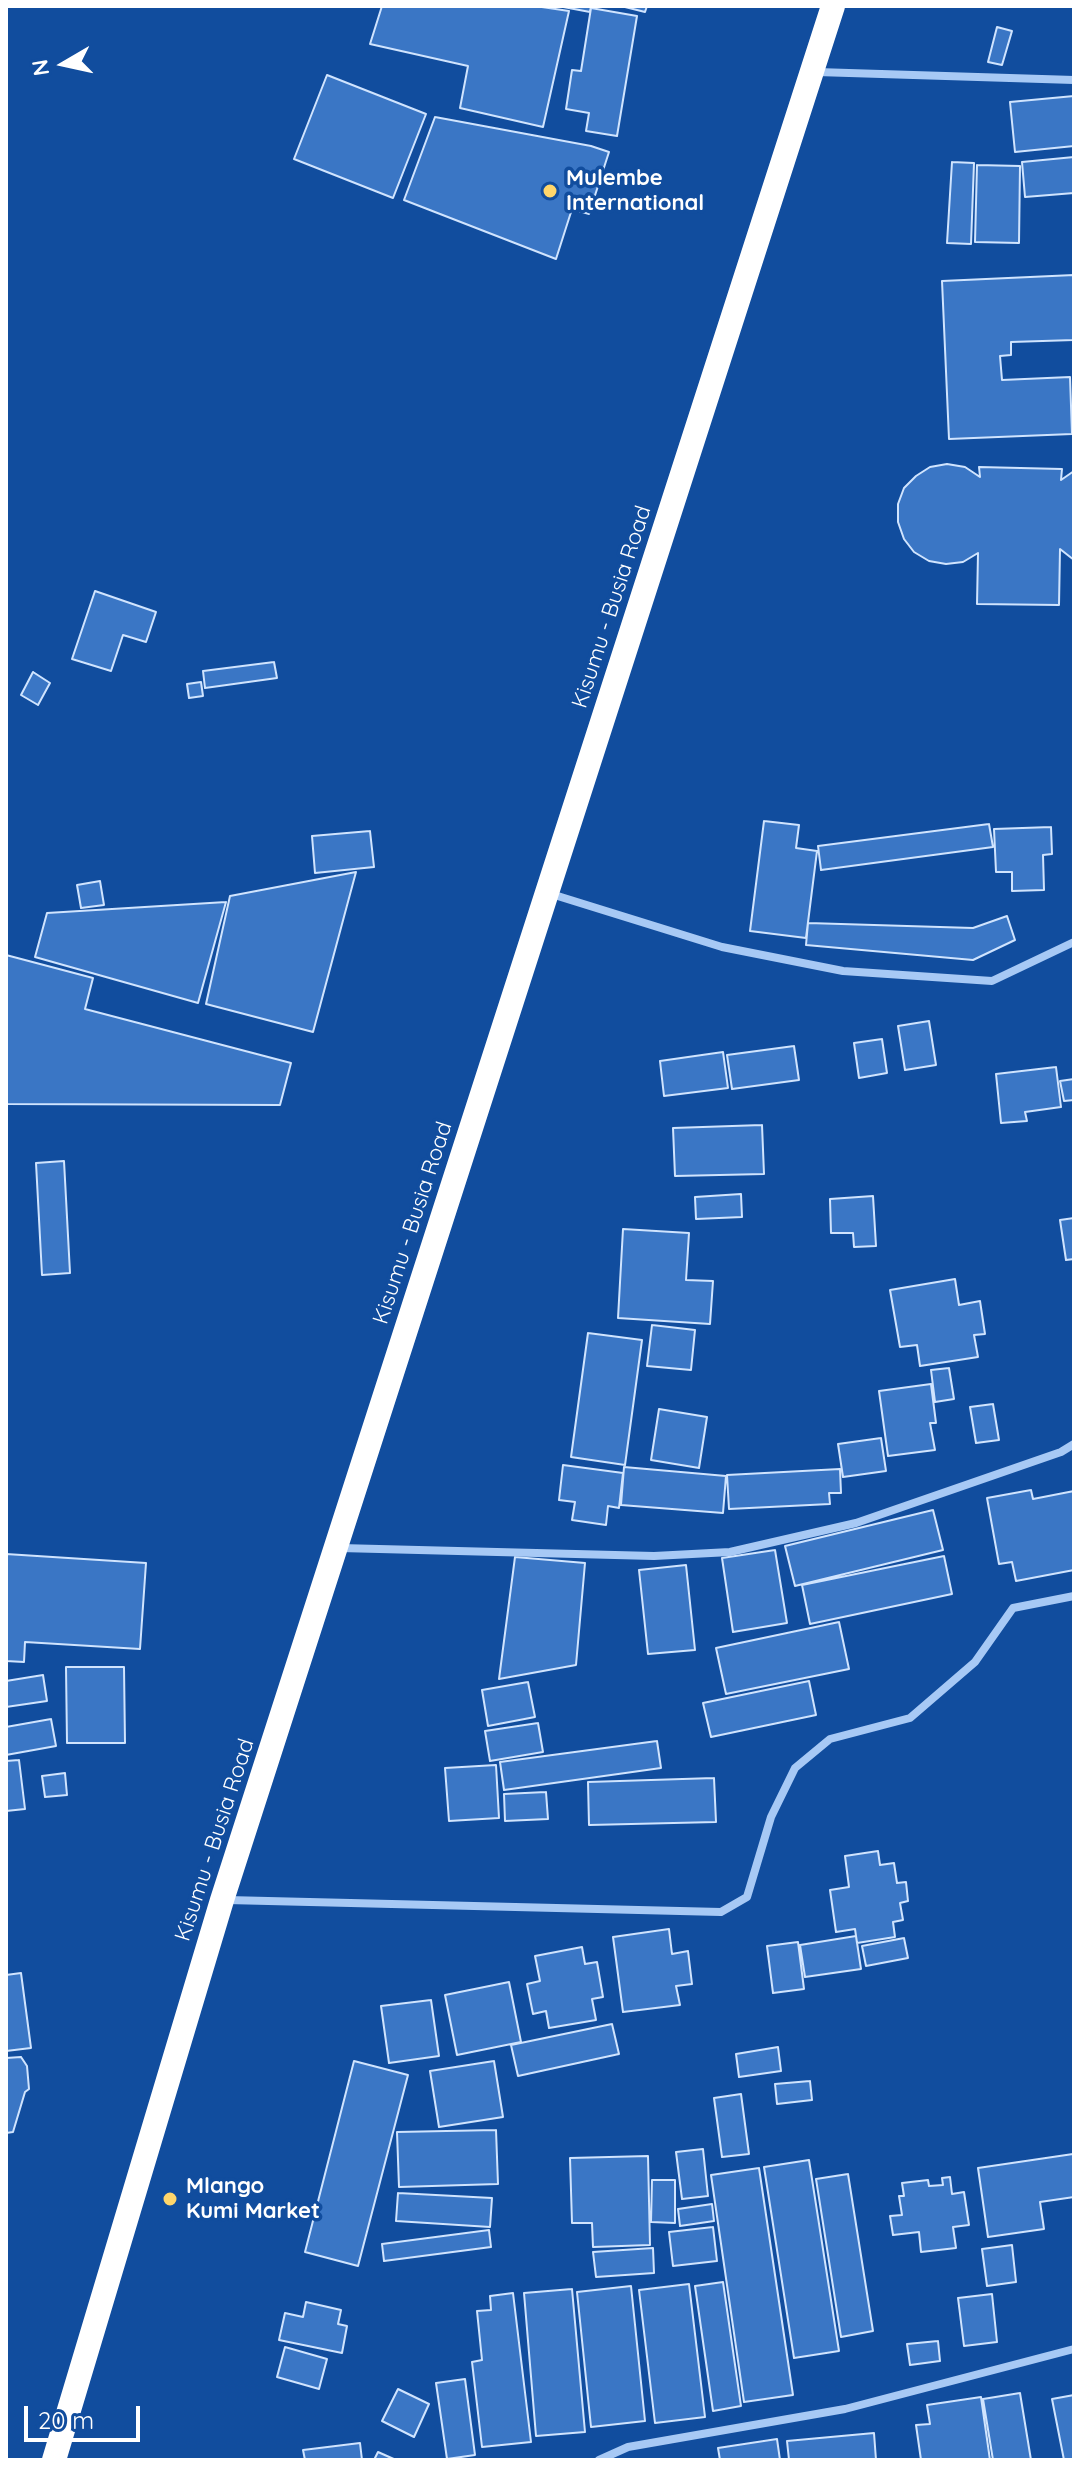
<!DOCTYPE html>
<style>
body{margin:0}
#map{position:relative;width:1080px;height:2466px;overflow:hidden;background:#114d9e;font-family:Quicksand,sans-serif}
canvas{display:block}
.frame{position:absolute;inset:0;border:8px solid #fff;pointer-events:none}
.north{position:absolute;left:24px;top:24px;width:80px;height:80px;-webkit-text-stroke:6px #114d9e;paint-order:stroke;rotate:261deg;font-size:22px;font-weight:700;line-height:32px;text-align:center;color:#fff}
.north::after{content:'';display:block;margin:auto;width:28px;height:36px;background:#fff;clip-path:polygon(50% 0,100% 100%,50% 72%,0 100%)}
.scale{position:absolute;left:24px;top:2406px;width:116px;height:36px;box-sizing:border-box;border:4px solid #fff;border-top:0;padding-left:10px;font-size:24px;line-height:28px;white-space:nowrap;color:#fff;-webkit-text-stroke:6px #114d9e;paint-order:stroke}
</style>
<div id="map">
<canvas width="1080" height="2466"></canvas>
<div class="frame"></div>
<div class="north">N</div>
<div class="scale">20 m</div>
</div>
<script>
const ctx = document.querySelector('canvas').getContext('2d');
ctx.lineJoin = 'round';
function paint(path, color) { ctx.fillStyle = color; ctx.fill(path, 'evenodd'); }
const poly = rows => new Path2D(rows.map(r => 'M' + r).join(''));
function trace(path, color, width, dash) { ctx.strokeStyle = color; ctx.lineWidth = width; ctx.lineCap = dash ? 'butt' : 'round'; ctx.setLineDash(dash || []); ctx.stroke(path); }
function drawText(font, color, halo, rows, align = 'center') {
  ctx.font = font + ' Quicksand,sans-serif'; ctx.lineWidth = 7; ctx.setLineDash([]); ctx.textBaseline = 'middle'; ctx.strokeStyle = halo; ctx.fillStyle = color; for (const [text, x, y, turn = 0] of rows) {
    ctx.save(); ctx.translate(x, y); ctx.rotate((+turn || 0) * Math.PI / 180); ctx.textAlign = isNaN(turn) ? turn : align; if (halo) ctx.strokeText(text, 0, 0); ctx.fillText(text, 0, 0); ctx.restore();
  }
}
const building = poly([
 [382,6,535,6,569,11,543,127,460,108,468,66,370,44,382,6],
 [558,6,591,6,590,12,558,6],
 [621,6,647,6,645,12,621,6],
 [591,8,637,16,617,136,586,131,589,113,566,109,572,70,581,71,591,8],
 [997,27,1012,31,1002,65,988,62,997,27],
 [327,75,426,114,393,198,294,159,327,75],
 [1074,96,1074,146,1015,152,1010,102,1074,96],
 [435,117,591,146,609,152,589,214,572,209,556,259,404,200,435,117],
 [1074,157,1074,193,1025,197,1022,162,1074,157],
 [952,162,974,163,971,244,947,243,952,162],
 [977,165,1020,166,1019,243,975,242,977,165],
 [1074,275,1074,340,1011,342,1011,355,1000,356,1002,380,1070,377,1072,434,949,439,942,281,1074,275],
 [947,464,965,467,980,477,979,467,1062,469,1061,480,1074,471,1074,560,1060,549,1059,605,977,604,978,553,963,562,946,564,929,561,914,552,904,539,898,522,898,504,904,488,916,476,930,467,947,464],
 [95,591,156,612,146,642,123,635,111,671,72,659,95,591],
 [274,662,277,678,205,688,203,671,274,662],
 [33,672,50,683,38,705,21,695,33,672],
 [201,682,203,696,189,698,187,684,201,682],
 [764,821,799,825,796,848,817,851,806,938,750,931,764,821],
 [989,824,993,847,821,870,818,846,989,824],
 [1051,827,1052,854,1043,855,1044,890,1012,891,1012,872,996,872,994,829,1051,827],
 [370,831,374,867,315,873,312,836,370,831],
 [356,872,313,1032,206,1004,230,896,356,872],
 [100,881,104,905,81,908,77,885,100,881],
 [226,902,198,1003,35,957,47,913,226,902],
 [1007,916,1015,940,973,960,806,945,808,923,973,928,1007,916],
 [6,955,93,978,85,1009,291,1063,280,1105,6,1104,6,955],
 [929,1021,936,1065,905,1070,898,1026,929,1021],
 [882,1039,887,1073,859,1078,854,1043,882,1039],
 [794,1046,799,1080,732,1089,727,1055,794,1046],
 [723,1052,728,1088,664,1096,660,1061,723,1052],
 [1056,1067,1061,1107,1025,1112,1027,1121,1001,1123,996,1074,1056,1067],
 [1074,1079,1074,1100,1064,1101,1060,1081,1074,1079],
 [762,1125,764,1174,675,1176,673,1128,762,1125],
 [64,1161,70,1273,42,1275,36,1163,64,1161],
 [741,1194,742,1217,696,1219,695,1197,741,1194],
 [873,1196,876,1246,854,1247,853,1233,831,1233,830,1199,873,1196],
 [1074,1218,1074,1259,1066,1260,1060,1220,1074,1218],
 [623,1229,689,1233,686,1280,713,1281,710,1324,618,1318,623,1229],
 [955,1279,959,1305,980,1301,985,1334,974,1335,978,1357,920,1366,917,1345,900,1347,890,1290,955,1279],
 [652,1325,695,1330,691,1370,647,1366,652,1325],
 [588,1333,642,1340,625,1465,571,1457,588,1333],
 [949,1368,954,1399,935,1402,931,1370,949,1368],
 [931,1384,936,1423,930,1423,935,1450,888,1456,879,1391,931,1384],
 [993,1404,999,1440,976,1443,970,1407,993,1404],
 [659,1409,707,1417,699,1468,651,1460,659,1409],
 [881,1438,886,1471,843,1477,838,1444,881,1438],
 [563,1465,623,1473,619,1508,608,1506,606,1525,572,1520,575,1502,559,1500,563,1465],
 [624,1467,726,1476,723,1513,621,1505,624,1467],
 [840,1469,841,1493,829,1493,830,1504,729,1509,727,1475,840,1469],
 [1031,1490,1033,1499,1074,1491,1074,1570,1016,1581,1012,1562,999,1564,987,1498,1031,1490],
 [933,1510,943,1550,795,1586,785,1546,933,1510],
 [775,1550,787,1623,733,1632,722,1558,775,1550],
 [6,1554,146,1563,140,1649,25,1642,24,1662,6,1661,6,1554],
 [944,1556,952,1594,810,1624,802,1585,944,1556],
 [515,1557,585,1563,576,1665,499,1679,515,1557],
 [686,1565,695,1650,648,1654,639,1570,686,1565],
 [839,1622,849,1669,726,1694,716,1648,839,1622],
 [66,1667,124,1667,125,1743,67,1743,66,1667],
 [43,1675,47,1701,6,1707,6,1681,43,1675],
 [809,1681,816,1715,711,1737,703,1703,809,1681],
 [528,1682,535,1717,488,1726,482,1690,528,1682],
 [51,1719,56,1746,6,1755,6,1727,51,1719],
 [538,1723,543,1752,490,1761,485,1731,538,1723],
 [657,1741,661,1768,504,1790,500,1762,657,1741],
 [19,1760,25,1809,6,1811,6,1761,19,1760],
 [496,1765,499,1818,449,1821,445,1768,496,1765],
 [65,1773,67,1795,45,1797,42,1776,65,1773],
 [714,1778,716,1822,589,1825,588,1782,714,1778],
 [546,1792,548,1819,505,1821,504,1794,546,1792],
 [878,1851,880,1865,894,1863,897,1883,906,1882,908,1901,900,1903,903,1920,893,1922,895,1937,857,1943,855,1929,836,1932,830,1890,849,1887,845,1856,878,1851],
 [669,1929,672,1954,688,1951,692,1984,676,1986,680,2005,623,2012,613,1937,669,1929],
 [856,1936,861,1969,805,1977,800,1945,856,1936],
 [904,1938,908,1958,866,1966,862,1946,904,1938],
 [798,1942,804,1989,773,1993,767,1946,798,1942],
 [582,1947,585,1964,597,1962,603,1997,592,1999,596,2020,549,2028,546,2011,533,2014,527,1984,540,1981,535,1956,582,1947],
 [21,1973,31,2048,6,2051,6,1975,21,1973],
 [509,1982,521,2042,457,2055,445,1995,509,1982],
 [431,2000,439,2056,389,2063,381,2006,431,2000],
 [612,2024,619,2054,518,2076,511,2045,612,2024],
 [778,2047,781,2071,739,2077,736,2054,778,2047],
 [21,2057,27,2066,29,2089,25,2092,13,2132,6,2133,6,2058,21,2057],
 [354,2061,408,2075,358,2266,305,2252,354,2061],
 [494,2061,503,2117,439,2127,430,2071,494,2061],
 [810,2081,812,2100,777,2104,775,2084,810,2081],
 [741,2094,749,2154,722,2157,714,2098,741,2094],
 [496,2130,498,2184,399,2187,397,2132,496,2130],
 [703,2149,708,2196,682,2199,676,2152,703,2149],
 [1073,2154,1074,2197,1040,2202,1044,2229,988,2237,978,2168,1073,2154],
 [648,2156,650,2245,593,2247,592,2223,572,2223,570,2158,648,2156],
 [809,2160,839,2351,794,2358,764,2167,809,2160],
 [759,2168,793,2395,744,2402,711,2175,759,2168],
 [848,2174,873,2331,841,2337,816,2179,848,2174],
 [950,2177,952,2194,964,2192,969,2225,953,2227,956,2248,921,2252,919,2232,893,2235,890,2216,902,2215,899,2196,904,2196,902,2183,928,2180,929,2186,943,2185,942,2178,950,2177],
 [652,2180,675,2180,675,2223,651,2222,652,2180],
 [398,2193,492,2198,490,2227,396,2221,398,2193],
 [712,2204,714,2221,680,2226,678,2209,712,2204],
 [713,2227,717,2261,673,2266,669,2232,713,2227],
 [489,2230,491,2247,384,2261,382,2244,489,2230],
 [1012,2245,1016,2282,987,2286,982,2249,1012,2245],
 [653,2248,654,2273,596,2277,593,2252,653,2248],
 [723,2282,741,2406,713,2411,695,2286,723,2282],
 [689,2284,705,2417,655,2423,639,2290,689,2284],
 [631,2286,645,2421,591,2427,577,2292,631,2286],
 [572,2289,585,2432,536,2436,524,2293,572,2289],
 [513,2293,531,2442,482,2447,472,2362,482,2360,477,2311,491,2310,490,2296,513,2293],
 [992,2294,997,2342,964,2346,958,2298,992,2294],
 [306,2302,341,2310,338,2324,347,2326,342,2353,279,2340,285,2313,303,2317,306,2302],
 [938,2341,940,2361,910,2365,907,2344,938,2341],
 [285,2347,327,2359,319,2389,277,2377,285,2347],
 [465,2379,475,2455,447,2459,436,2383,465,2379],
 [398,2389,429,2404,414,2437,382,2421,398,2389],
 [1020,2393,1031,2460,993,2460,983,2399,1020,2393],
 [1074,2395,1074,2460,1064,2460,1052,2399,1074,2395],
 [981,2397,990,2460,921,2460,916,2425,930,2424,927,2405,981,2397],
 [874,2433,876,2460,789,2460,787,2441,874,2433],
 [777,2439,780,2460,720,2460,718,2448,777,2439],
 [360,2443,362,2460,305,2460,303,2450,360,2443],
 [378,2452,396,2460,374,2460,378,2452]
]);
paint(building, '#3a76c5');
trace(building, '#d0e4fe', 2);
trace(poly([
 [817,72,1074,80],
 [548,893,722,947,843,971,992,981,1074,942],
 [340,1548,654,1556,730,1552,856,1523,1061,1452,1074,1444],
 [227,1900,721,1912,747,1897,771,1817,795,1768,830,1739,910,1718,975,1662,1013,1608,1074,1596],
 [599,2460,628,2447,845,2409,1074,2349]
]), '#a7c9f5', 8);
trace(poly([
 [54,2460,222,1900,833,6]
]), '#fff', 24);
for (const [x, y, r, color] of [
 [550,191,8,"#ffd66b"],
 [170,2199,8,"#ffd66b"]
]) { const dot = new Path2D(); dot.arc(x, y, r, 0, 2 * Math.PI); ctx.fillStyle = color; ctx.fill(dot); trace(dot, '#114d9e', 3); }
drawText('bold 22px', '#fff', '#114d9e', [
 ["Mulembe",566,178],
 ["International",566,203],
 ["Mlango",186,2186],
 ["Kumi Market",186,2211]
], 'left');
drawText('22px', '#fff', '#114d9e', [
 ["Kisumu - Busia Road",612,607,-72],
 ["Kisumu - Busia Road",413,1223,-72],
 ["Kisumu - Busia Road",215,1840,-72]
]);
</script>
